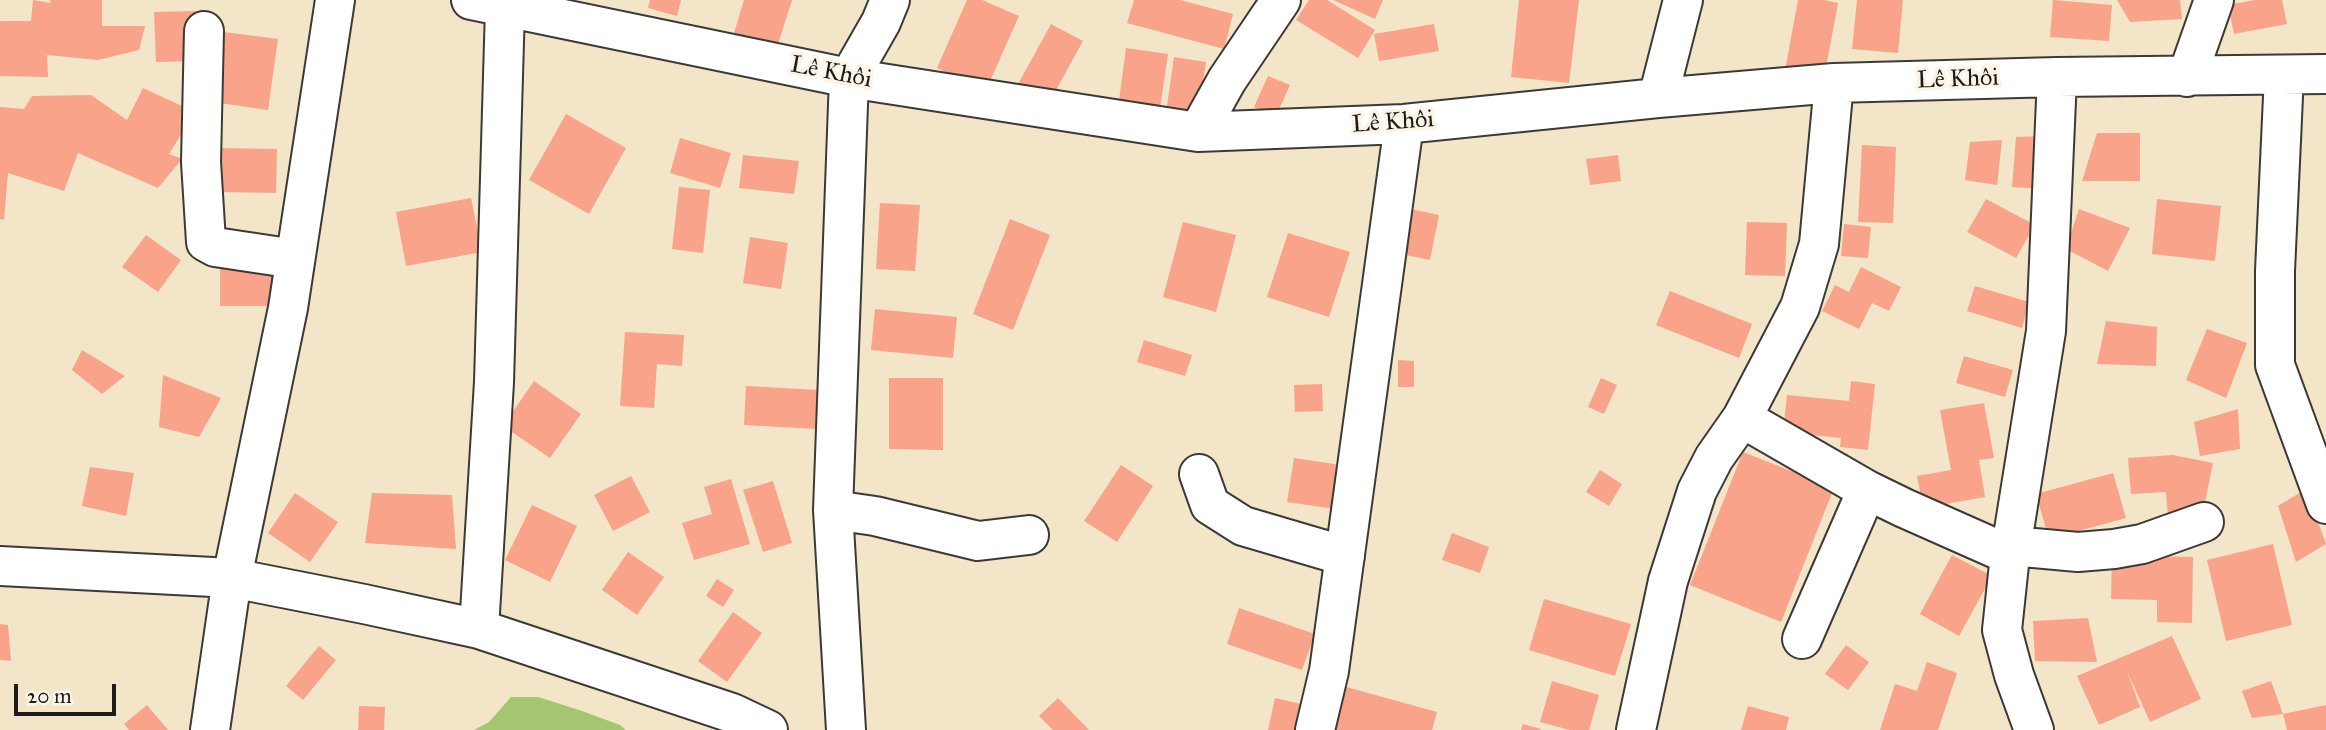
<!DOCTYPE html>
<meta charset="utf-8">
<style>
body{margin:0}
#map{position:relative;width:2326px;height:730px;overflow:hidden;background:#f2e5c8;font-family:"IM FELL Great Primer",serif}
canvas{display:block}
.scale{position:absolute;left:14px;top:684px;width:102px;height:32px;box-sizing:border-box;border:4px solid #1c1c1c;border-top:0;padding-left:9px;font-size:21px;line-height:24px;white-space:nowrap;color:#1c1c1c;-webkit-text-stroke:5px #fcf5e5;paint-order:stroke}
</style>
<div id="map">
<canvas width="2326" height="730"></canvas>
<div class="scale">20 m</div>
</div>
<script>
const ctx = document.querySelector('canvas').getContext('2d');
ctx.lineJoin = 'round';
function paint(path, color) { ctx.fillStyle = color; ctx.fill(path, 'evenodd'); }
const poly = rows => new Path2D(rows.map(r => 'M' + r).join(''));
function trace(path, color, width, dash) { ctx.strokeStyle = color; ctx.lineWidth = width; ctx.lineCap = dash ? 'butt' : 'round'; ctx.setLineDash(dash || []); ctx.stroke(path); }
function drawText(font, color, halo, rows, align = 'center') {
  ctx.font = font + ' "IM FELL Great Primer",serif'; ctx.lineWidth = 7; ctx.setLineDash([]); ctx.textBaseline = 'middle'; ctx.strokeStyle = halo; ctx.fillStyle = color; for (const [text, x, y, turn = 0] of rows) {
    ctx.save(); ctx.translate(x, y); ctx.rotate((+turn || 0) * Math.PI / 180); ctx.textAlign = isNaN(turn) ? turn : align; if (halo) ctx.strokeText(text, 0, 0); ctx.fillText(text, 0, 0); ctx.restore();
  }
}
paint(poly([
 [511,697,538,697,579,710,620,725,626,730,474,730,489,722]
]), '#a4c670');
paint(poly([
 [33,0,51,3,50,0,102,0,102,26,145,26,139,50,98,60,47,55,48,77,0,76,0,21,31,21],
 [650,0,681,0,677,16,648,8],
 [744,0,792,0,771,66,728,53],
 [967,0,982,0,1019,16,986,90,937,68],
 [1134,0,1180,0,1233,14,1224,49,1127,23],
 [1309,0,1327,0,1375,30,1358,58,1296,20],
 [1333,0,1383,0,1375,19],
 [1519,0,1579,0,1569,83,1511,77],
 [1798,0,1824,0,1838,3,1822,89,1783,81],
 [1857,0,1903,0,1898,53,1852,49],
 [2053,0,2112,5,2109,41,2050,37],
 [2117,0,2180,0,2182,19,2130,22],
 [2255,0,2282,0,2287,24,2234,34,2228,5],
 [199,11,200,61,156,62,154,12],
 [1051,24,1083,41,1049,103,1017,86],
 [1434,24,1439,51,1379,61,1374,34],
 [224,32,278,39,268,110,213,102],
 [1126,48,1168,54,1157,129,1116,123],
 [1174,57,1206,62,1196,131,1164,127],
 [1268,76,1290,85,1276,116,1254,107],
 [143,88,195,112,169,154,182,159,158,188,78,153,64,191,8,173,4,220,0,219,0,107,24,109,32,96,91,95,127,120],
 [566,114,626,148,589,214,529,180],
 [2097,133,2140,133,2140,181,2082,181],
 [2046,136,2042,189,2012,187,2016,137],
 [680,138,731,153,720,188,670,173],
 [2002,140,1997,185,1965,180,1970,142],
 [1862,145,1896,147,1893,223,1858,222],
 [221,148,277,149,276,193,220,192],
 [743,155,799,161,794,194,739,188],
 [1618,155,1621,181,1590,185,1586,159],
 [679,187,710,190,703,253,672,249],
 [471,198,482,252,406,266,396,212],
 [1986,199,2035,225,2016,258,1967,232],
 [2157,199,2221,206,2215,261,2152,254],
 [880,203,920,205,915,271,876,269],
 [1406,208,1439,215,1430,260,1396,253],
 [2079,209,2130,228,2108,271,2066,249],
 [1010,219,1050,235,1013,330,973,314],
 [1183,222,1236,235,1216,312,1163,297],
 [1747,222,1787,223,1785,276,1745,275],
 [1844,224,1871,227,1868,258,1841,256],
 [1288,233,1350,252,1329,317,1267,297],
 [146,235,181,260,158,292,122,267],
 [750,237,788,243,781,289,743,283],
 [220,264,277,264,277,306,220,306],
 [1861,267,1901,287,1889,311,1872,303,1859,329,1822,311,1835,285,1849,292],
 [1975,286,2029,302,2022,328,1967,311],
 [1670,291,1752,324,1739,358,1656,325],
 [875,309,957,317,953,358,871,350],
 [2106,321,2157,327,2156,366,2097,364],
 [2207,329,2247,343,2226,398,2186,380],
 [625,332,684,335,682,366,657,364,654,408,620,406],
 [1144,340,1192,355,1185,376,1137,362],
 [82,350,125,376,102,394,72,370],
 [1964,356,2013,370,2005,397,1956,383],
 [1398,360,1414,361,1414,387,1398,387],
 [163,375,221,398,199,437,159,427],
 [889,378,943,378,943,450,889,449],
 [1601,378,1617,385,1604,414,1588,407],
 [534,381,581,414,550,458,503,426],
 [1851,381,1875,384,1868,450,1840,447,1841,438,1783,432,1787,395,1849,401],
 [1322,384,1323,411,1295,412,1294,385],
 [746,386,819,390,816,429,744,425],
 [1984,403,1994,458,1979,460,1985,497,1923,508,1917,476,1951,470,1940,410],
 [2238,409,2240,449,2200,456,2194,422],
 [1743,452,1834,488,1781,622,1690,585],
 [2173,455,2213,463,2202,517,2168,519,2166,492,2131,494,2128,458],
 [1294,458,1341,465,1335,509,1287,502],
 [1121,465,1153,486,1117,542,1084,521],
 [90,467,134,473,126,516,82,506],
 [1600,470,1622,484,1609,506,1586,492],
 [2113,473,2126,518,2049,539,2036,494],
 [631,476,650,512,613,531,594,495],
 [731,479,750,544,694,560,682,523,712,514,704,487],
 [773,481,792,543,763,552,743,490],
 [2306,489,2326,544,2296,562,2278,506],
 [295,493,338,522,310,562,268,533],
 [372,493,452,495,456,549,365,543],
 [532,505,577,526,550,582,505,560],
 [1452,533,1489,547,1480,573,1442,560],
 [2273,544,2292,625,2226,641,2207,560],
 [628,552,664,577,637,615,602,590],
 [1952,555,1992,576,1959,636,1920,614],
 [2112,555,2193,557,2192,623,2157,622,2157,600,2111,599],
 [717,579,734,590,723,607,706,596],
 [1544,599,1631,624,1615,676,1529,650],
 [1239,608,1315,634,1302,670,1227,644],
 [733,612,762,633,727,682,698,661],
 [2088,618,2097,662,2035,661,2033,621],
 [0,624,8,625,11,661,0,660],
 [2172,636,2201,699,2150,722,2127,671,2140,707,2099,725,2077,676],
 [1846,645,1869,662,1848,690,1825,674],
 [319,646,336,660,303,700,286,686],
 [1927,662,1957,673,1938,730,1880,730,1895,684,1917,691],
 [1552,681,1599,695,1589,730,1570,730,1540,722],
 [2271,681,2283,714,2252,718,2242,691],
 [1343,686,1437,712,1432,730,1331,730],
 [1058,698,1089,730,1053,730,1039,716],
 [1275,698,1301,704,1296,730,1268,730],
 [147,705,168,730,129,730,124,724],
 [2326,705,2326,730,2287,730,2283,714],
 [359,706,385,707,384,730,358,730],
 [1748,706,1789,717,1786,730,1741,730],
 [1523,724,1541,729,1541,730,1521,730]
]), '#f9a38b');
const minor = poly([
 [471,0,849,78,1198,132,1404,124,1658,98,1834,83,2057,77,2326,74],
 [204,31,201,162,206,242,215,247,295,259],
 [2284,75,2275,271,2275,365,2326,504],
 [2187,77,2214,0],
 [1658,98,1683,0],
 [1198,132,1227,80,1281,0],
 [1742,418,1867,490,1904,508,2010,555],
 [1199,474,1210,505,1243,526,1345,556],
 [833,510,875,516,978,541,1029,535],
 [2012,546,2078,552,2114,549,2142,544,2204,522],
 [0,566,232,578,364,604,479,629,732,713,768,730],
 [479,629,494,382,505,8],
 [1802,639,1867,490],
 [210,730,232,578,288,308,335,0],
 [846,730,833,510,849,78,881,22,890,0],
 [1315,730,1329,671,1404,124],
 [1636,730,1668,581,1697,491,1714,458,1742,418,1800,307,1819,244,1834,83],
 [2034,730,2014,675,2002,630,2010,555,2046,331,2057,77]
]);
trace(minor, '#3c3a36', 42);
trace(minor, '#fff', 38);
drawText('24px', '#1c1c1c', '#fcf5e5', [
 ["Lê Khôi",831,73,11],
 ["Lê Khôi",1958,80,-2],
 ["Lê Khôi",1393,123,-4]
]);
</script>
